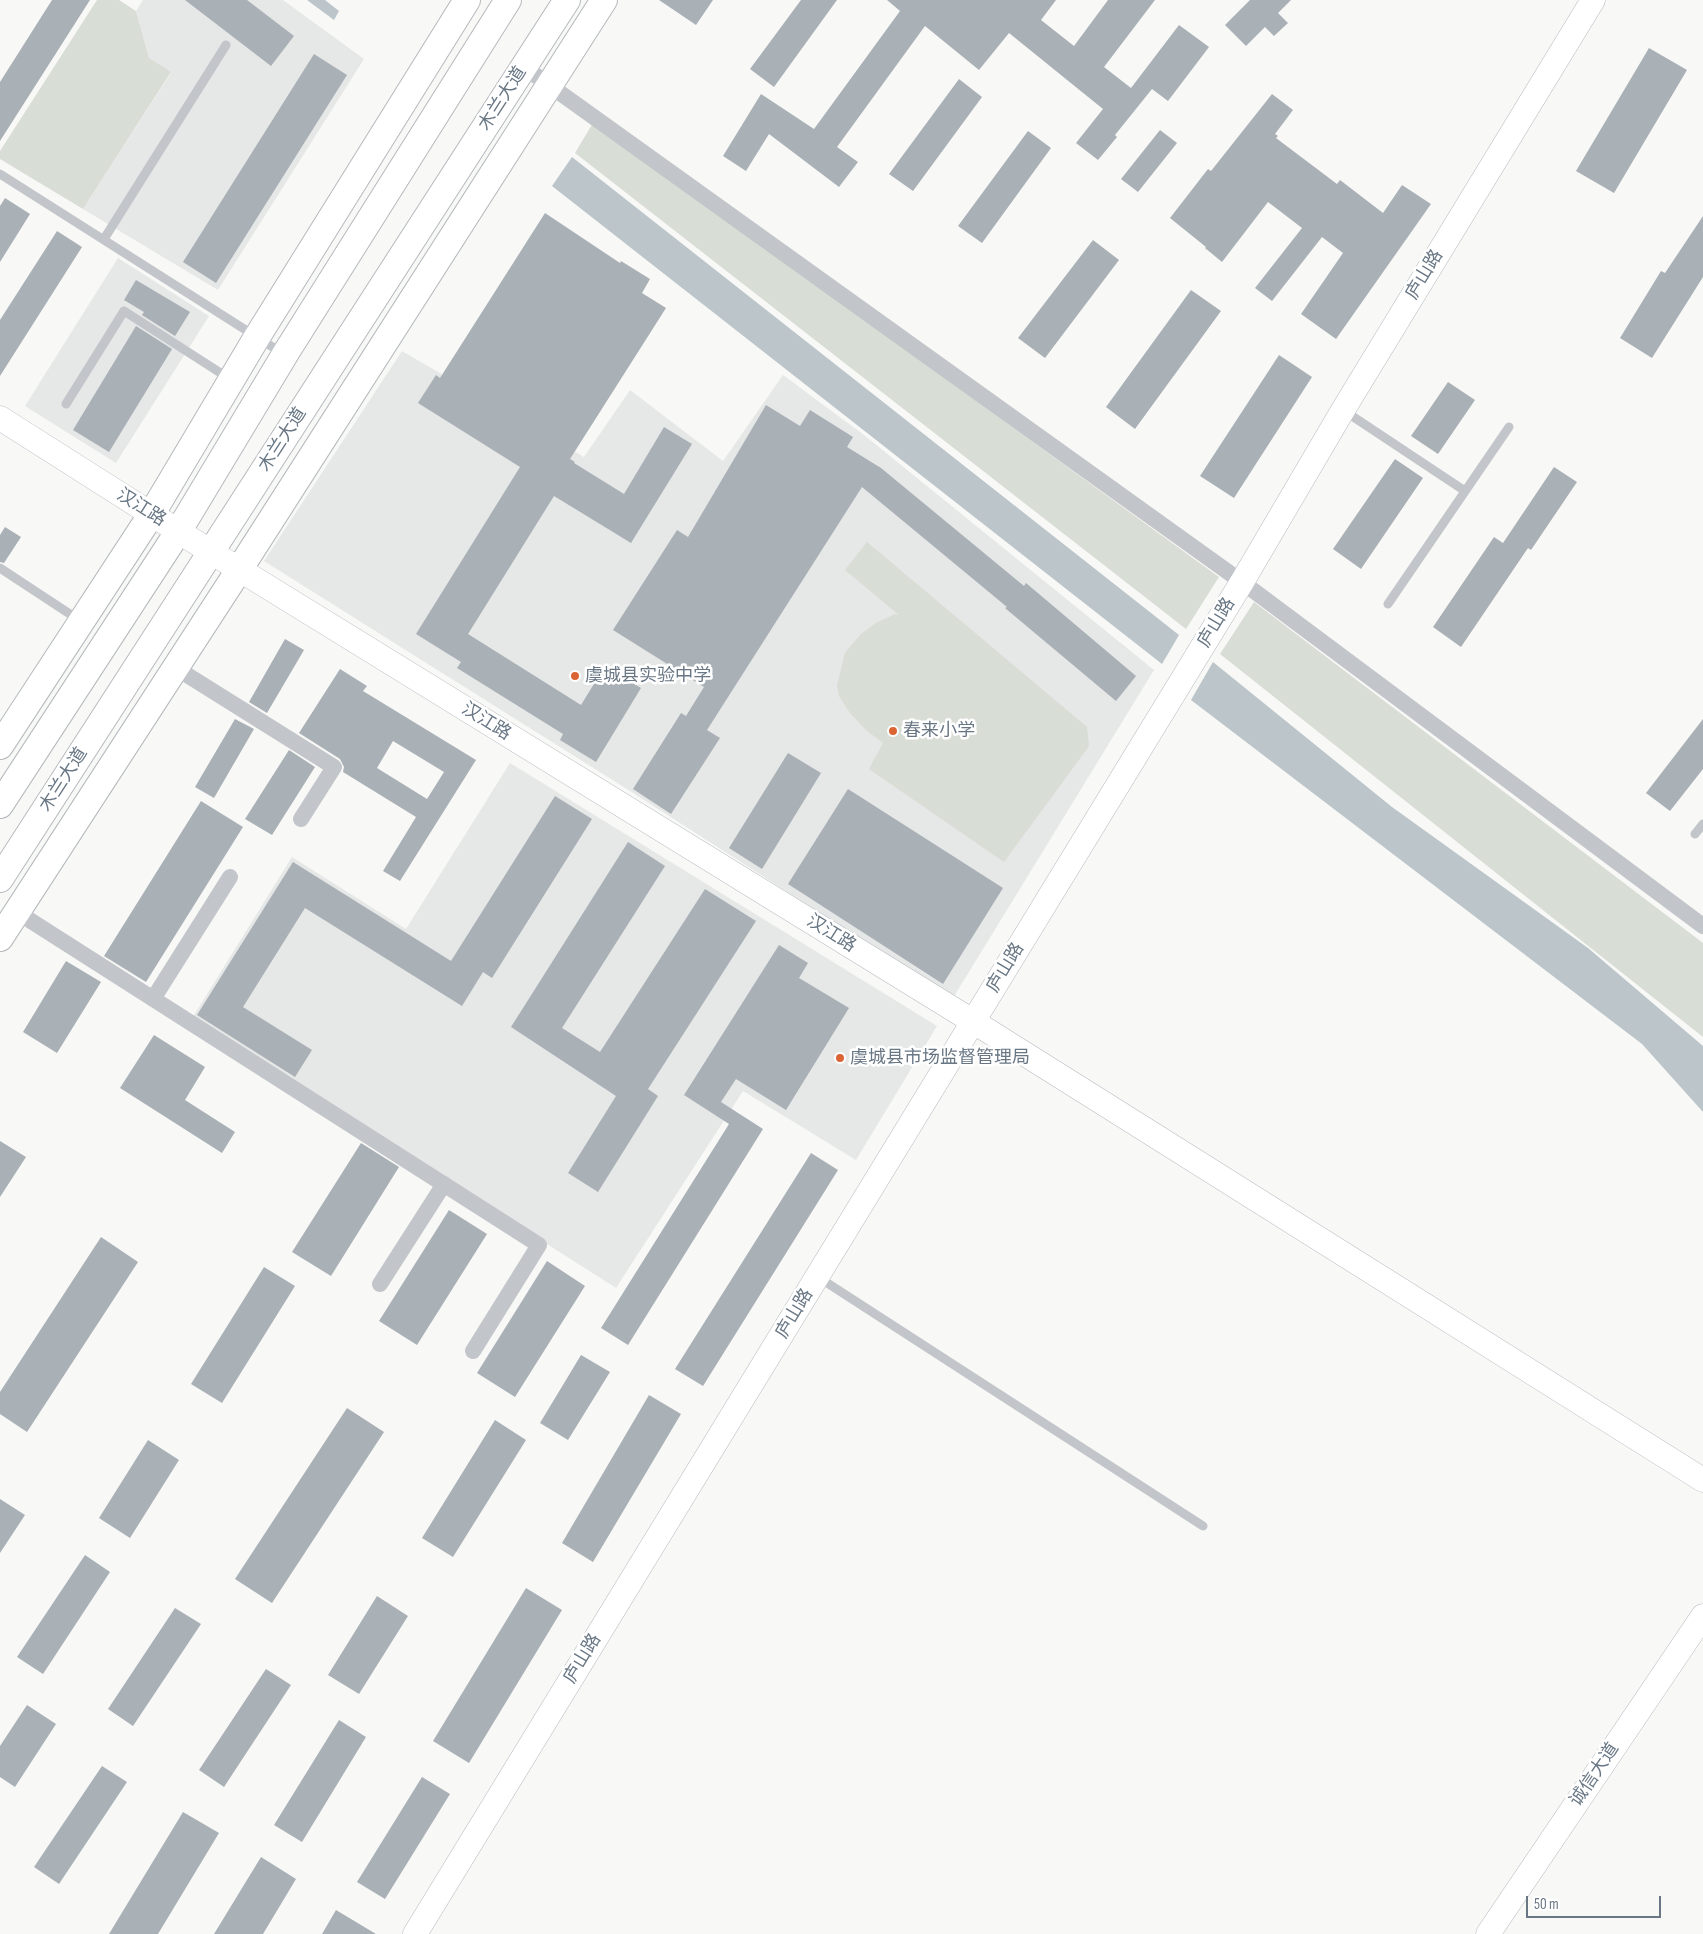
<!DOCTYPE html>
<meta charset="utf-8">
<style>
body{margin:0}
#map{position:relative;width:1703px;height:1934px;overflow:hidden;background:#f8f8f6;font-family:"Sofia Sans Condensed",sans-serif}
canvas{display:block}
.scale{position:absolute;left:1526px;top:1896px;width:135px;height:22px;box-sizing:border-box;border:2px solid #697785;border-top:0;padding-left:6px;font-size:15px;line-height:18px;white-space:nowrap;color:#697785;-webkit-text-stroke:4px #fff;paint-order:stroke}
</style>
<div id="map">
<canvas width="1703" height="1934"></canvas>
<div class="scale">50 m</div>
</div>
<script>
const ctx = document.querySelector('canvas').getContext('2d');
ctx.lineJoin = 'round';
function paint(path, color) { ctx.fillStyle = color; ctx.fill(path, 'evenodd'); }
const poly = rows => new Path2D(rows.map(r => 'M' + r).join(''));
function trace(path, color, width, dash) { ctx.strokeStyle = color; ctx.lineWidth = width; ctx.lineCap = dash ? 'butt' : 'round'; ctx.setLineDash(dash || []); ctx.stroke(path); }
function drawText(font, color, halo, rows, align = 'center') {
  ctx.font = font + ' "Sofia Sans Condensed","Noto Sans SC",sans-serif'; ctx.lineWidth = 5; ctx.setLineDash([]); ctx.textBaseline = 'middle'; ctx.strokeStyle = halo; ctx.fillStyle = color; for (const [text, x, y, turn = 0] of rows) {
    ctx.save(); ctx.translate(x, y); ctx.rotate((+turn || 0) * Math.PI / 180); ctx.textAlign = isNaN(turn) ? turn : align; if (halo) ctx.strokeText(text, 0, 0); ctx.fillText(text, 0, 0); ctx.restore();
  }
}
paint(poly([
 [143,0,283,0,364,59,218,290,83,209,171,73,149,58,136,11],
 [118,258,209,316,116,463,25,406],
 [402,351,584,457,630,390,723,461,783,375,864,435,1154,670,953,998,630,791,264,561],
 [510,763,937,1026,856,1160,743,1091,616,1288,381,1138,191,1020,292,857,406,929]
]), '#e6e7e7');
paint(poly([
 [97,0,119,0,136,11,149,58,171,72,83,209,0,159,0,151],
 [593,123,1219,577,1186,629,575,153],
 [867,542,1087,727,1089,746,1004,862,869,769,883,743,866,730,850,713,839,696,837,685,845,653,861,634,876,623,895,614,899,615,845,570],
 [1254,602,1703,943,1703,1037,1220,654]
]), '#d8ddd5');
paint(poly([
 [307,0,325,0,339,11,334,20],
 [572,157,1179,635,1162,664,552,186],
 [1213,662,1392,807,1588,948,1703,1046,1703,1112,1642,1044,1191,700]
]), '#bbc5ca');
paint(poly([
 [52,0,90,0,0,141,0,82],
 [185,0,247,0,294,36,271,66],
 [659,0,713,0,696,25],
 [801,0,837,0,774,87,750,69],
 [887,0,1056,0,1041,20,1074,46,1108,0,1155,0,1104,67,1131,88,1179,25,1209,47,1168,101,1152,89,1115,135,1117,137,1098,160,1076,143,1103,109,1009,33,979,70,925,26,837,147,858,162,839,187,769,134,746,171,723,156,761,94,814,129,900,11],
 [1250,0,1291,0,1278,13,1288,23,1274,36,1265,27,1246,46,1225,25],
 [1649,48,1687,70,1614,193,1576,171],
 [314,54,347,75,216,283,183,262],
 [959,79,982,97,913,191,889,174],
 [1272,94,1293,110,1275,134,1278,136,1276,138,1337,184,1340,180,1383,213,1402,185,1431,204,1336,339,1301,314,1343,253,1322,237,1272,301,1255,288,1302,228,1268,202,1222,262,1205,248,1206,247,1170,218,1208,169,1211,171],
 [1160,130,1177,143,1138,192,1121,179],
 [1028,131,1051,148,982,243,958,226],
 [5,198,30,214,0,262,0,206],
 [545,213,620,263,621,261,650,279,642,293,666,308,570,459,575,462,574,463,624,494,664,427,692,444,631,543,554,496,468,634,581,705,605,666,641,688,596,762,560,740,563,734,457,668,461,662,416,634,520,467,418,403,436,375,440,378],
 [1703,216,1703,277,1652,358,1620,338,1661,271,1665,273],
 [57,231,82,247,0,376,0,320],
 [1093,240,1119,260,1045,358,1018,338],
 [136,280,190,312,175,336,142,315,144,312,124,300],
 [1191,290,1221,311,1135,429,1106,407],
 [136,326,172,349,109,452,73,430],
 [1279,355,1312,377,1234,498,1200,476],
 [1448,382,1475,400,1438,454,1411,436],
 [766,405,800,426,810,410,853,437,847,447,881,468,1024,586,1026,583,1136,676,1116,701,1005,608,1007,607,862,487,707,730,720,738,671,814,633,789,681,713,686,716,704,687,613,630,677,530,688,537],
 [1395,459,1423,478,1361,569,1333,549],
 [1554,467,1577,482,1531,550,1528,548,1461,647,1433,627,1494,537,1503,543],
 [5,527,21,537,4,563,0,562,0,535],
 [285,639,304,650,267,713,249,702],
 [340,669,367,686,363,691,476,760,400,881,383,871,416,817,343,772,344,767,340,759,299,733],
 [393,741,444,772,427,799,377,768],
 [235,719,254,729,214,798,195,787],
 [1703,719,1703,769,1670,811,1646,793],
 [289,750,315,767,272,835,245,819],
 [788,753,821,773,762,869,729,848],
 [848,789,1003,888,943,984,788,884],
 [555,796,592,819,492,978,483,972,462,1006,305,908,243,1007,312,1050,295,1077,197,1015,293,862,451,961],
 [201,801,243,827,146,982,104,956],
 [628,842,665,866,562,1028,600,1052,705,889,756,921,648,1089,658,1096,598,1192,568,1173,616,1096,511,1027],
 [779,945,808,963,799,978,849,1008,786,1110,736,1079,721,1102,763,1129,628,1345,601,1328,729,1124,684,1095],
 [66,961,101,982,57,1053,23,1032],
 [154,1035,205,1067,185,1100,235,1132,222,1153,120,1088],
 [0,1141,26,1157,0,1197],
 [361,1143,399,1167,331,1276,292,1252],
 [811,1153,838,1170,703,1386,675,1369],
 [449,1210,487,1234,417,1345,379,1321],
 [101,1237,138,1262,27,1432,0,1414,0,1392],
 [547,1261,585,1286,515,1397,477,1373],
 [264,1267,295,1286,222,1403,191,1384],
 [581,1355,610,1372,568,1440,540,1423],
 [649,1395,681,1414,593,1562,562,1543],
 [347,1408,384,1432,272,1603,235,1579],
 [495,1420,526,1440,453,1557,422,1538],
 [148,1440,179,1460,130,1538,99,1518],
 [0,1499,25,1515,0,1553],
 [85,1555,110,1572,43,1674,17,1657],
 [526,1588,562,1610,469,1763,433,1741],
 [377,1596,408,1616,359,1694,328,1675],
 [175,1608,201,1624,133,1726,108,1709],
 [266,1669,291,1685,224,1787,199,1770],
 [27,1705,56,1724,15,1787,0,1777,0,1746],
 [339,1720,366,1737,302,1842,274,1825],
 [102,1766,127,1782,59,1884,34,1867],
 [422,1777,450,1794,385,1899,357,1882],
 [183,1812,219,1833,158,1934,109,1934],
 [261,1857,296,1879,263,1934,214,1934],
 [336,1910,376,1934,322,1934]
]), '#a9b0b6');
const secondary = poly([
 [0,418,211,552,974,1022,1703,1480],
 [415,1934,1242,582,1343,410,1593,0],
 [1488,1934,1703,1616]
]);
const primary = poly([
 [0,746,151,515,257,337,467,0],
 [0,805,178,532,287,351,508,0],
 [0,879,567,0],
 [0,938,239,570,604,0]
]);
trace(secondary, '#b4b9be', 25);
trace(primary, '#b5b9bd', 28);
trace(poly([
 [0,174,282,353],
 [104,239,226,45],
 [66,404,124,311,230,379],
 [1343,410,1465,491],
 [0,568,79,620],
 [1388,604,1509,427],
 [1695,834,1703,824],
 [818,1277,1203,1526]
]), '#c2c5c9', 9);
trace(poly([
 [524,67,1242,582,1703,926],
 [176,668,334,767,301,819],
 [17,912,539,1245,473,1351],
 [153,999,230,877],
 [380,1284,444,1184]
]), '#c2c5c9', 16);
trace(secondary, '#fff', 24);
trace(primary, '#fff', 26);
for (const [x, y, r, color] of [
 [575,676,5,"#db6434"],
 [893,731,5,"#db6434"],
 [840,1058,5,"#db6434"]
]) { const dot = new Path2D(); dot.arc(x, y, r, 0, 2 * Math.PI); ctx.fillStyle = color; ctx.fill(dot); trace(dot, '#fff', 2); }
drawText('18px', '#697785', '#fff', [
 ["木兰大道",503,99,-57],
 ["庐山路",1425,275,-59],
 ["木兰大道",283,440,-57],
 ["汉江路",141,508,32],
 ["庐山路",1217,623,-59],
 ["汉江路",486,722,32],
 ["木兰大道",64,780,-57],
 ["汉江路",831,934,32],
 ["庐山路",1006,968,-59],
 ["庐山路",795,1314,-59],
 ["庐山路",583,1659,-59],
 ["诚信大道",1595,1775,-56]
]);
drawText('18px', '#697785', '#fff', [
 ["虞城县实验中学",585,676],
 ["春来小学",903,731],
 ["虞城县市场监督管理局",850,1058]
], 'left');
</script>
